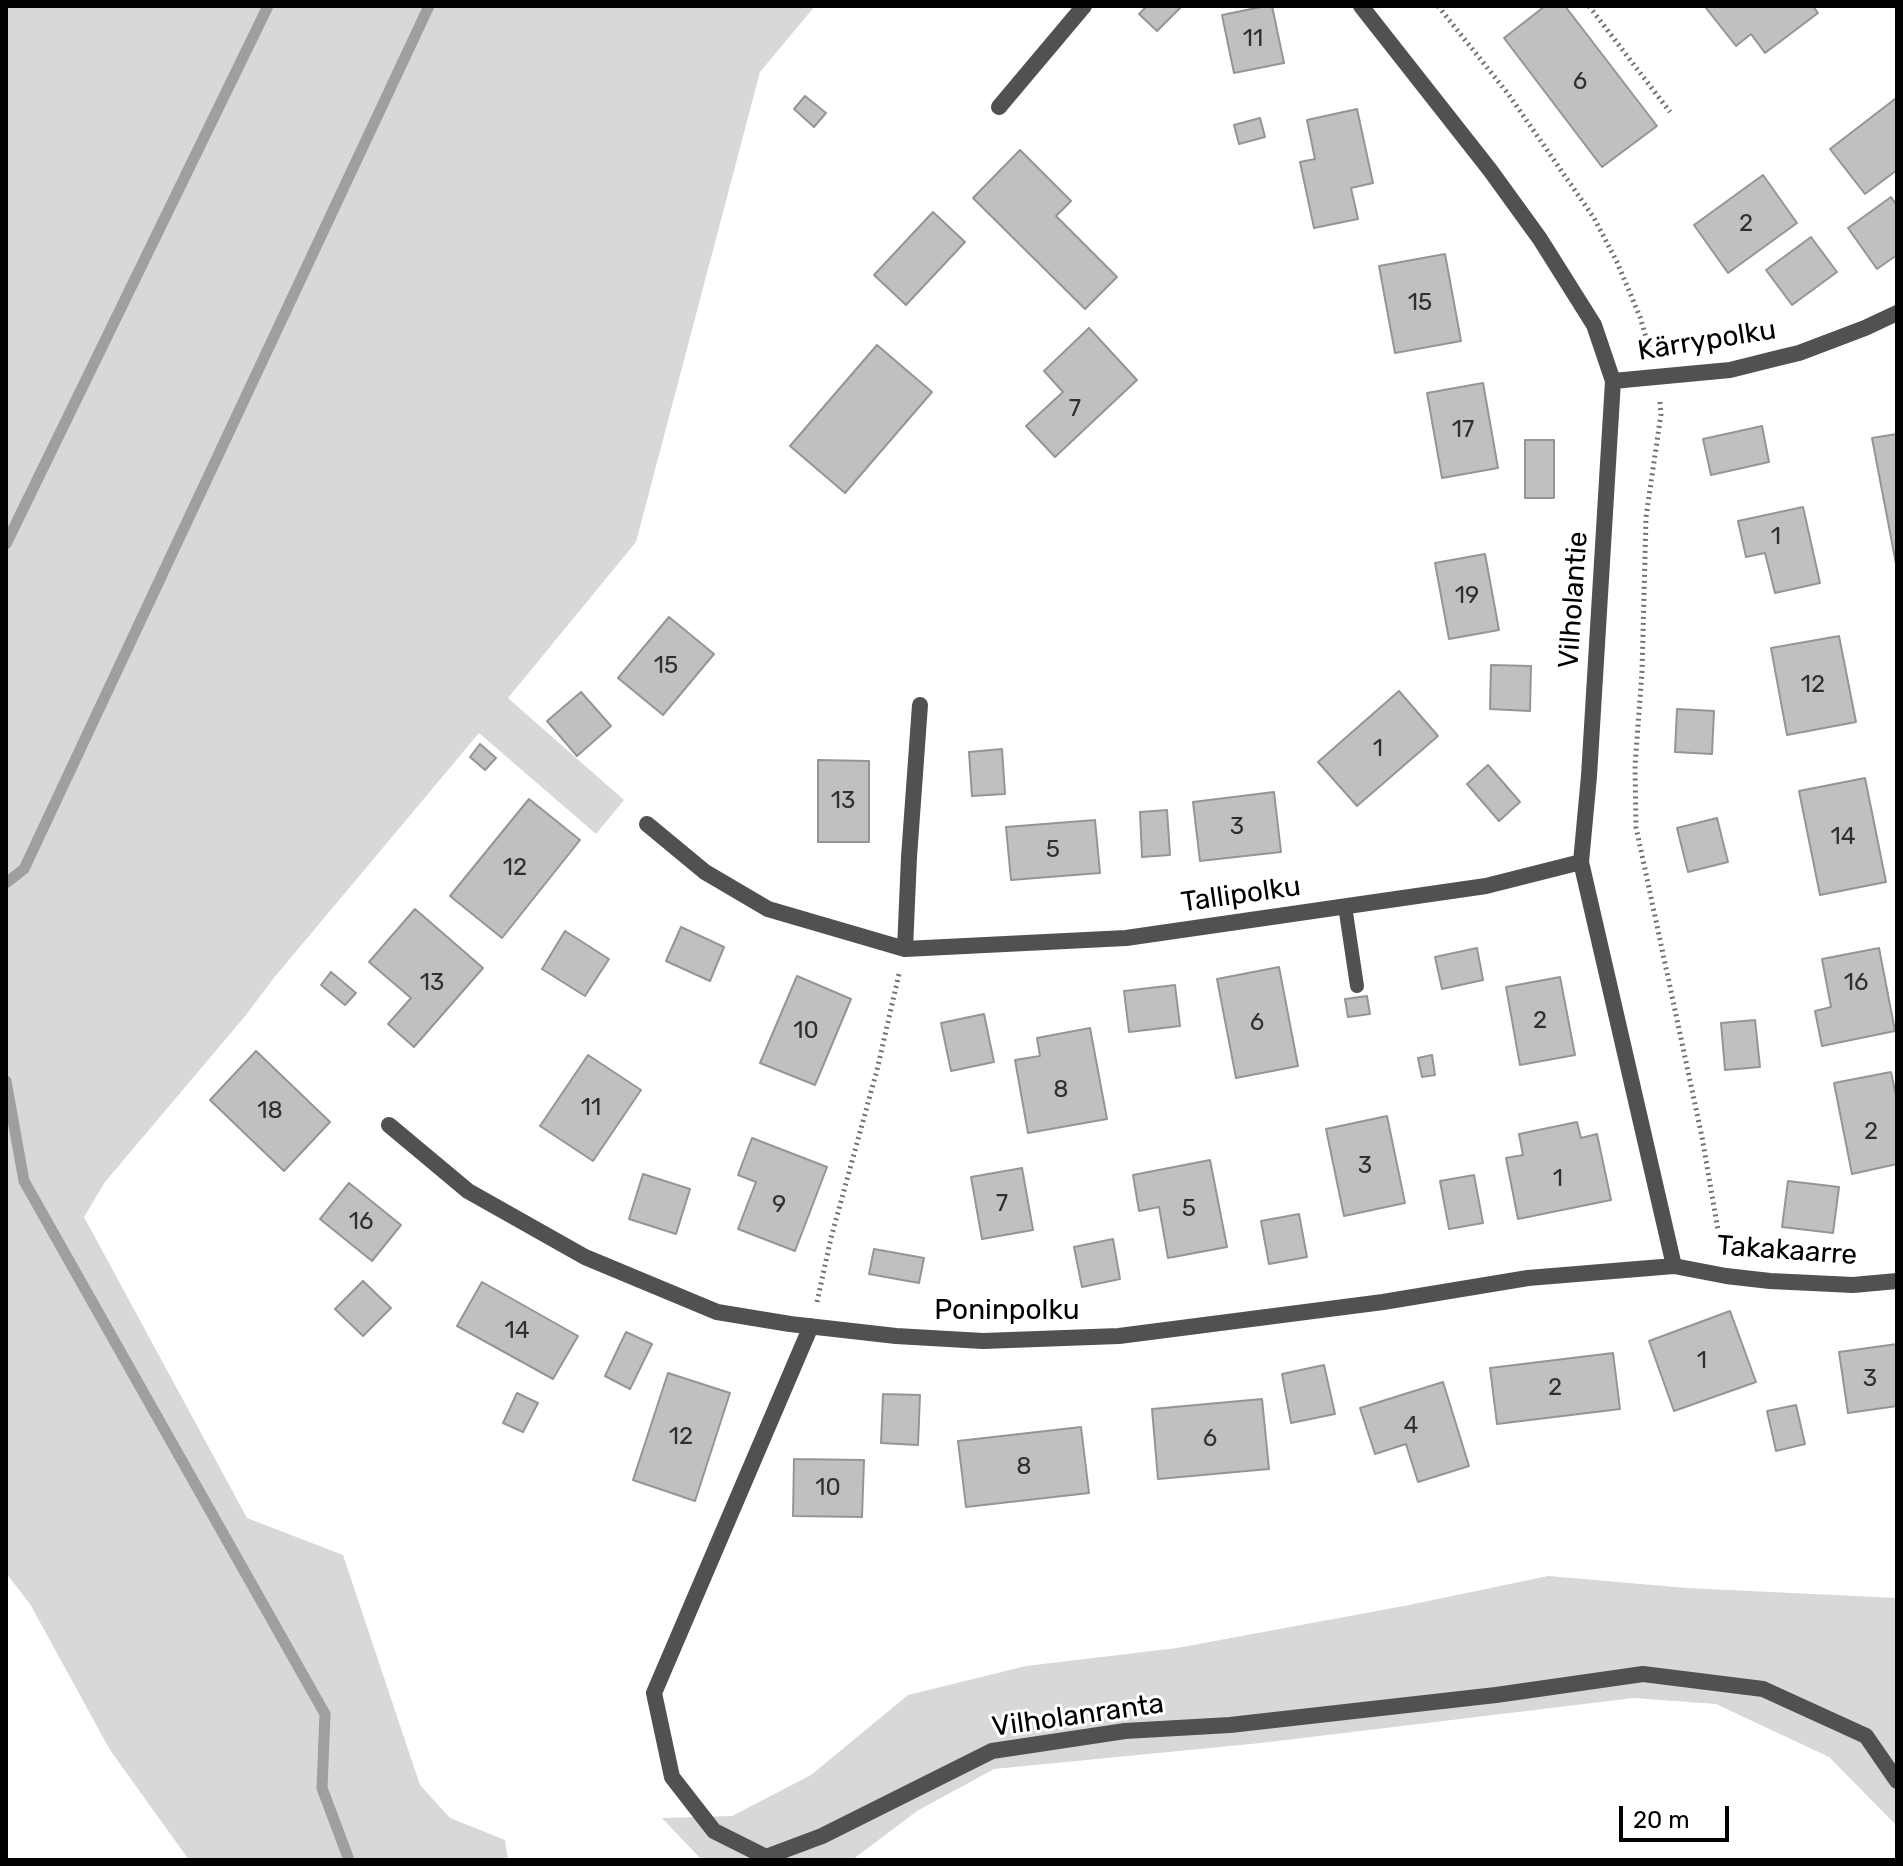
<!DOCTYPE html>
<meta charset="utf-8">
<style>
body{margin:0}
#map{position:relative;width:1903px;height:1866px;overflow:hidden;background:#fff;font-family:Rubik,sans-serif}
canvas{display:block}
.frame{position:absolute;inset:0;border:8px solid #000;pointer-events:none}
.scale{position:absolute;left:1619px;top:1806px;width:110px;height:36px;box-sizing:border-box;border:4px solid #000;border-top:0;padding-left:10px;font-size:24px;line-height:28px;white-space:nowrap;color:#000;-webkit-text-stroke:6px #fff;paint-order:stroke}
</style>
<div id="map">
<canvas width="1903" height="1866"></canvas>
<div class="frame"></div>
<div class="scale">20 m</div>
</div>
<script>
const ctx = document.querySelector('canvas').getContext('2d');
ctx.lineJoin = 'round';
function paint(path, color) { ctx.fillStyle = color; ctx.fill(path, 'evenodd'); }
const poly = rows => new Path2D(rows.map(r => 'M' + r).join(''));
function trace(path, color, width, dash) { ctx.strokeStyle = color; ctx.lineWidth = width; ctx.lineCap = dash ? 'butt' : 'round'; ctx.setLineDash(dash || []); ctx.stroke(path); }
function drawText(font, color, halo, rows, align = 'center') {
  ctx.font = font + ' Rubik,sans-serif'; ctx.lineWidth = 6; ctx.setLineDash([]); ctx.textBaseline = 'middle'; ctx.strokeStyle = halo; ctx.fillStyle = color; for (const [text, x, y, turn = 0] of rows) {
    ctx.save(); ctx.translate(x, y); ctx.rotate((+turn || 0) * Math.PI / 180); ctx.textAlign = isNaN(turn) ? turn : align; if (halo) ctx.strokeText(text, 0, 0); ctx.fillText(text, 0, 0); ctx.restore();
  }
}
paint(poly([
 [6,6,815,6,760,72,636,542,508,698,624,800,596,834,479,733,273,979,246,1015,105,1182,84,1217,247,1518,343,1555,420,1785,450,1818,505,1840,508,1860,189,1860,110,1750,30,1604,6,1573],
 [1548,1576,1687,1588,1897,1598,1897,1826,1829,1757,1716,1704,1634,1698,1261,1743,994,1769,917,1811,852,1860,704,1860,699,1857,662,1818,732,1816,811,1775,908,1695,1026,1666,1177,1648,1409,1605]
]), '#d8d8d8');
trace(poly([
 [6,544,268,6],
 [6,883,24,869,429,6],
 [6,1081,24,1181,325,1714,322,1788,349,1860]
]), '#9f9f9f', 11);
const building = poly([
 [1147,6,1182,6,1157,31,1139,14,1147,6],
 [1266,6,1272,6,1284,63,1234,73,1222,15,1266,6],
 [1545,6,1565,6,1657,126,1602,167,1504,38,1545,6],
 [1708,6,1813,6,1818,13,1765,53,1751,34,1736,46,1706,8,1708,6],
 [805,96,826,113,814,127,794,109,805,96],
 [1895,99,1897,101,1897,170,1865,194,1830,149,1895,99],
 [1357,109,1373,183,1351,188,1358,219,1314,228,1300,162,1315,159,1307,120,1357,109],
 [1260,118,1265,137,1239,144,1234,125,1260,118],
 [1020,150,1071,201,1056,216,1117,277,1085,309,973,198,1020,150],
 [1763,175,1797,223,1728,273,1694,225,1763,175],
 [1891,197,1897,206,1897,255,1877,269,1848,228,1891,197],
 [933,212,965,242,906,305,874,275,933,212],
 [1811,237,1837,272,1792,305,1766,270,1811,237],
 [1445,254,1461,341,1395,353,1379,266,1445,254],
 [1089,328,1137,380,1055,457,1026,426,1063,392,1044,371,1089,328],
 [877,345,932,392,845,493,790,446,877,345],
 [1483,383,1498,468,1442,478,1427,393,1483,383],
 [1762,426,1769,462,1711,475,1703,439,1762,426],
 [1897,434,1897,569,1872,438,1897,434],
 [1525,440,1554,440,1554,498,1525,498,1525,440],
 [1803,507,1820,583,1775,593,1765,553,1746,557,1738,521,1803,507],
 [1485,554,1499,630,1449,639,1435,563,1485,554],
 [669,617,714,654,663,715,618,678,669,617],
 [1839,636,1856,722,1787,735,1771,648,1839,636],
 [1491,665,1531,666,1530,711,1490,709,1491,665],
 [1399,691,1438,736,1357,806,1318,762,1399,691],
 [581,692,611,726,577,756,547,721,581,692],
 [1677,709,1714,711,1712,754,1675,752,1677,709],
 [480,744,496,758,485,770,470,757,480,744],
 [1002,749,1005,794,972,796,969,752,1002,749],
 [818,760,869,761,869,842,818,842,818,760],
 [1488,765,1520,802,1499,821,1467,784,1488,765],
 [1865,778,1886,882,1820,895,1799,791,1865,778],
 [1274,792,1281,852,1200,861,1193,802,1274,792],
 [529,799,580,840,502,938,450,896,529,799],
 [1167,810,1170,855,1142,857,1140,812,1167,810],
 [1717,818,1728,862,1688,872,1677,828,1717,818],
 [1095,820,1100,873,1011,880,1006,827,1095,820],
 [415,909,483,968,414,1047,388,1024,411,998,369,962,415,909],
 [681,927,724,947,710,981,666,961,681,927],
 [565,931,609,959,585,996,542,969,565,931],
 [1477,948,1483,980,1442,989,1435,957,1477,948],
 [1879,948,1895,1031,1822,1046,1815,1011,1831,1007,1822,959,1879,948],
 [1279,967,1298,1066,1236,1078,1217,979,1279,967],
 [331,972,356,993,345,1005,321,985,331,972],
 [797,976,851,999,815,1085,760,1063,797,976],
 [1560,977,1575,1055,1520,1065,1506,987,1560,977],
 [1175,985,1180,1026,1129,1032,1124,991,1175,985],
 [1367,996,1370,1014,1348,1017,1345,999,1367,996],
 [984,1014,994,1062,951,1071,941,1023,984,1014],
 [1755,1020,1760,1067,1725,1070,1721,1023,1755,1020],
 [1090,1028,1107,1119,1028,1133,1015,1060,1040,1056,1037,1038,1090,1028],
 [256,1051,330,1122,284,1171,210,1100,256,1051],
 [588,1055,641,1090,593,1161,540,1126,588,1055],
 [1432,1055,1435,1075,1422,1077,1418,1058,1432,1055],
 [1891,1072,1897,1100,1897,1164,1852,1174,1834,1083,1891,1072],
 [1387,1116,1405,1203,1344,1216,1326,1129,1387,1116],
 [1577,1122,1581,1138,1597,1134,1611,1200,1518,1219,1506,1158,1523,1155,1519,1134,1577,1122],
 [752,1138,827,1167,795,1251,738,1229,756,1182,738,1175,752,1138],
 [1210,1160,1227,1247,1168,1258,1159,1207,1139,1211,1133,1175,1210,1160],
 [1022,1168,1033,1230,982,1239,971,1177,1022,1168],
 [643,1174,690,1189,676,1234,629,1219,643,1174],
 [1474,1175,1483,1223,1449,1229,1440,1181,1474,1175],
 [1788,1181,1839,1187,1833,1233,1782,1227,1788,1181],
 [349,1183,401,1225,372,1261,320,1219,349,1183],
 [1299,1214,1307,1257,1269,1264,1261,1221,1299,1214],
 [1113,1239,1120,1279,1082,1287,1074,1247,1113,1239],
 [874,1249,924,1258,919,1283,869,1274,874,1249],
 [363,1281,391,1308,363,1336,335,1309,363,1281],
 [482,1282,578,1336,553,1379,457,1326,482,1282],
 [1730,1311,1756,1382,1674,1411,1649,1341,1730,1311],
 [626,1332,652,1344,630,1389,605,1376,626,1332],
 [1897,1344,1897,1406,1848,1413,1839,1352,1897,1344],
 [1613,1353,1620,1409,1497,1424,1490,1368,1613,1353],
 [1324,1365,1335,1414,1291,1423,1282,1374,1324,1365],
 [668,1373,730,1393,695,1501,633,1480,668,1373],
 [1443,1382,1469,1466,1418,1482,1406,1444,1375,1454,1360,1408,1443,1382],
 [517,1393,538,1403,523,1432,503,1423,517,1393],
 [883,1394,920,1395,918,1445,881,1443,883,1394],
 [1262,1399,1269,1469,1158,1479,1152,1409,1262,1399],
 [1796,1405,1805,1444,1776,1451,1767,1411,1796,1405],
 [1081,1427,1089,1493,966,1507,958,1441,1081,1427],
 [794,1459,864,1460,862,1517,793,1516,794,1459]
]);
paint(building, '#c0c0c0');
trace(building, '#959595', 2);
trace(poly([
 [1438,6,1509,95,1594,218,1617,262,1640,317,1651,354],
 [1589,6,1670,112],
 [1660,402,1661,414,1646,517,1642,672,1635,766,1636,827,1702,1137,1719,1236],
 [817,1302,831,1238,877,1070,899,974]
]), '#737373', 5, [2, 4]);
trace(poly([
 [1345,906,1357,986]
]), '#515151', 14);
trace(poly([
 [1361,6,1490,170,1540,239,1594,325,1613,381,1589,776,1581,862,1674,1266],
 [999,107,1084,6],
 [1613,381,1730,370,1782,357,1799,353,1865,328,1897,313],
 [647,824,705,872,768,909,905,949,1126,938,1486,886,1581,862],
 [905,949,909,857,920,705],
 [389,1125,468,1191,585,1257,717,1312,790,1324,896,1336,983,1341,1119,1336,1383,1302,1528,1278,1674,1266,1726,1276,1770,1281,1853,1285,1897,1281],
 [811,1326,654,1693,672,1777,714,1831,766,1857,822,1836,992,1751,1125,1731,1230,1725,1496,1695,1643,1674,1763,1689,1866,1736,1897,1781]
]), '#515151', 16);
drawText('24px', '#303030', null, [
 ["11",1253,39],
 ["6",1580,82],
 ["2",1746,224],
 ["15",1420,303],
 ["7",1075,409],
 ["17",1463,430],
 ["1",1776,537],
 ["19",1467,596],
 ["15",666,666],
 ["12",1813,685],
 ["1",1378,749],
 ["13",843,801],
 ["3",1237,827],
 ["14",1843,837],
 ["5",1053,850],
 ["12",515,868],
 ["13",432,983],
 ["16",1856,983],
 ["2",1540,1021],
 ["6",1257,1023],
 ["10",806,1031],
 ["8",1061,1090],
 ["11",591,1108],
 ["18",270,1111],
 ["2",1871,1132],
 ["3",1365,1166],
 ["1",1558,1179],
 ["7",1002,1204],
 ["9",779,1205],
 ["5",1189,1209],
 ["16",361,1222],
 ["14",517,1331],
 ["1",1702,1361],
 ["3",1870,1379],
 ["2",1555,1388],
 ["4",1411,1426],
 ["12",681,1437],
 ["6",1210,1439],
 ["8",1024,1467],
 ["10",828,1488]
]);
drawText('28px', '#000', '#fff', [
 ["Kärrypolku",1707,341,-9],
 ["Vilholantie",1574,600,-86],
 ["Tallipolku",1241,895,-8],
 ["Takakaarre",1787,1251,4],
 ["Poninpolku",1007,1311],
 ["Vilholanranta",1078,1716,-8]
]);
</script>
